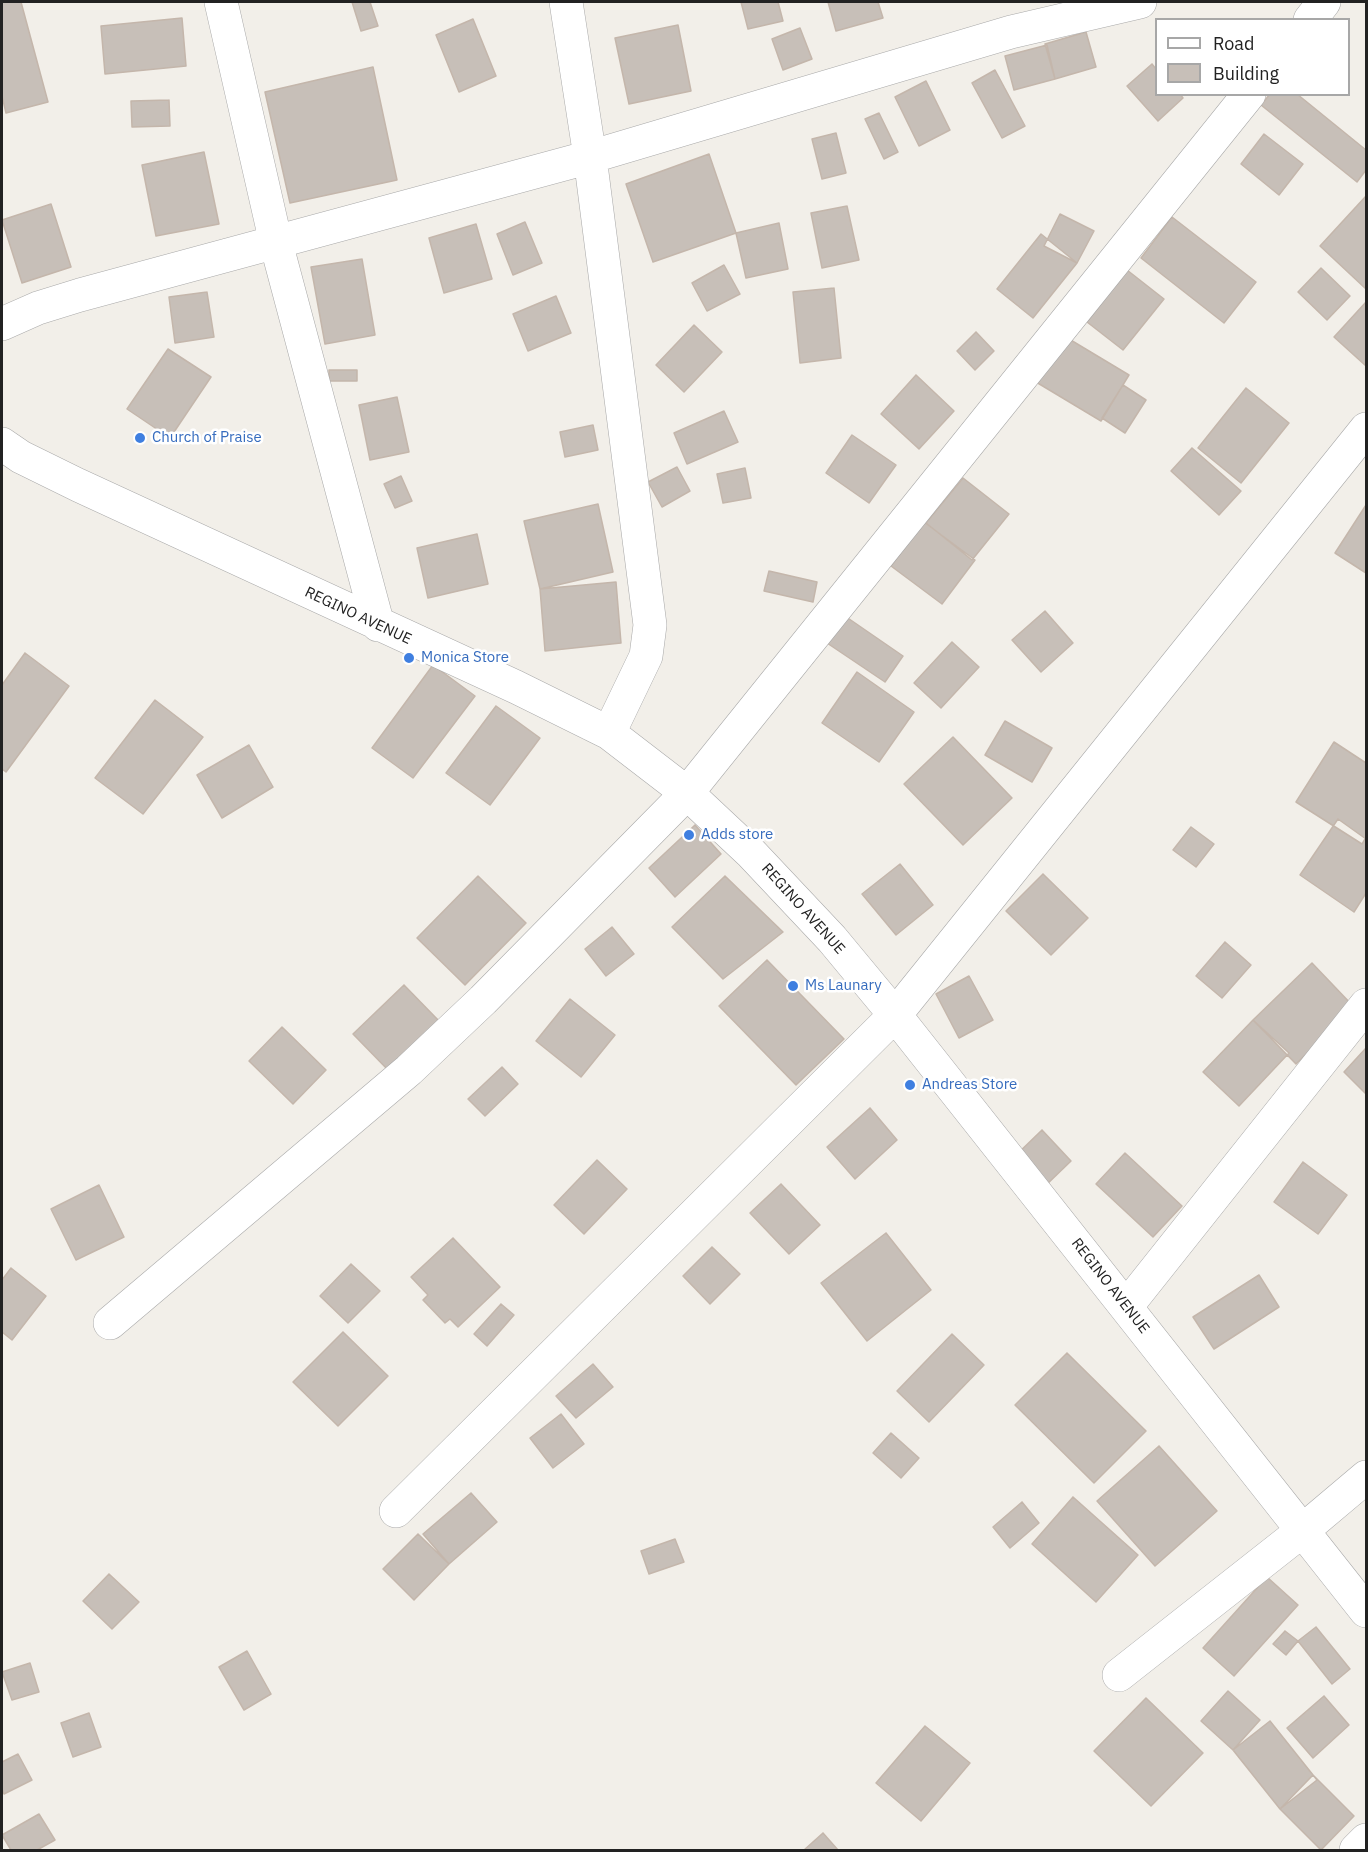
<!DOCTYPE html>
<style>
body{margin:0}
#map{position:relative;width:1368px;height:1852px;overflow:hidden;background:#f2efe9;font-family:"IBM Plex Sans",sans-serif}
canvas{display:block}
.frame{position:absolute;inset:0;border:3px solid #222;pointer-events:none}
.legend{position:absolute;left:1155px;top:18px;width:195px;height:78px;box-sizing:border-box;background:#fff;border:2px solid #a7a7a7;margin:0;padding:8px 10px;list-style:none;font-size:18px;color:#222}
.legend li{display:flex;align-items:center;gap:12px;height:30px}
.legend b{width:30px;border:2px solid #a7a7a7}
</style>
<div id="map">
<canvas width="1368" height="1852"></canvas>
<div class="frame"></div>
<ul class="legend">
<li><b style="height:8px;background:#fff"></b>Road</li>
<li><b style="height:16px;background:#c7bfb8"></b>Building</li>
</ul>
</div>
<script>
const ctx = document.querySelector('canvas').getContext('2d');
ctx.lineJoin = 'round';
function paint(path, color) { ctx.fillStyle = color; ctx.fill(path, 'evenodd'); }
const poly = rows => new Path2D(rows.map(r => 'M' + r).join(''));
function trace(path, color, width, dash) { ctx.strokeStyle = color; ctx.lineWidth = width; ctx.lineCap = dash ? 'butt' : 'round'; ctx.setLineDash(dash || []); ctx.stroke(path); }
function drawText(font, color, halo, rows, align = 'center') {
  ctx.font = font + ' "IBM Plex Sans",sans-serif'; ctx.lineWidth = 5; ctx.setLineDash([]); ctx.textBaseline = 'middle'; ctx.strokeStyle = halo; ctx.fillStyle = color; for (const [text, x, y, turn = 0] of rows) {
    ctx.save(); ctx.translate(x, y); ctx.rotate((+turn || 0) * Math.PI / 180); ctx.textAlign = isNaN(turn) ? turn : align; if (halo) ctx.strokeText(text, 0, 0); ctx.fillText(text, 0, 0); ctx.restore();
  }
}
const building = poly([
 [2,2,21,2,48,102,6,113,2,96,2,2],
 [352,2,370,2,378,26,361,31,352,2],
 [741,2,778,2,783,21,748,29,741,2],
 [828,2,878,2,883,18,836,31,828,2],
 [182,18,186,66,105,74,101,26,182,18],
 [473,19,496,76,459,92,436,35,473,19],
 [678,25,691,91,629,104,615,38,678,25],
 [800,28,812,59,783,70,772,39,800,28],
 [1086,32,1096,67,1055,79,1045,44,1086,32],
 [1047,45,1055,79,1014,90,1005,56,1047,45],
 [1152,64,1156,69,1156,94,1180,94,1183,98,1158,121,1127,86,1152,64],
 [373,67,397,180,290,203,265,92,373,67],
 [995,70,1025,126,1002,138,972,83,995,70],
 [926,81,950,130,919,146,895,97,926,81],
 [1270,94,1297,94,1366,150,1366,170,1357,182,1261,105,1270,94],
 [169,100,170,126,132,127,131,101,169,100],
 [879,113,898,152,884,159,865,119,879,113],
 [836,133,846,173,822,179,812,139,836,133],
 [1264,134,1303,164,1279,195,1241,164,1264,134],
 [204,152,219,224,156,236,142,165,204,152],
 [709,154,736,233,653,262,626,184,709,154],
 [1366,196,1366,289,1320,246,1366,196],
 [51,204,71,267,22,283,2,220,51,204],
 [847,206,859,260,822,268,811,213,847,206],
 [1060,214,1094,231,1077,263,1044,246,1060,214],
 [1172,217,1256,282,1224,323,1141,258,1172,217],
 [525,222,542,263,513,275,497,234,525,222],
 [779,223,788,269,746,278,736,233,779,223],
 [476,224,492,279,444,293,429,238,476,224],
 [1041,234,1077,263,1033,318,997,289,1041,234],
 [362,259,375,335,325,344,311,267,362,259],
 [724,265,740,294,707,311,692,283,724,265],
 [1321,268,1350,296,1327,320,1298,292,1321,268],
 [1127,270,1164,299,1123,350,1087,322,1127,270],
 [834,288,841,358,800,363,793,292,834,288],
 [207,292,214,337,175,343,169,297,207,292],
 [556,296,571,333,528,351,513,314,556,296],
 [1366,302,1366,366,1334,337,1366,302],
 [694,325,722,352,684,392,656,365,694,325],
 [976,332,994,351,975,370,957,351,976,332],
 [1064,336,1129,375,1101,421,1036,382,1064,336],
 [168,349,211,377,170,438,127,409,168,349],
 [329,370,357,370,357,381,329,381,329,370],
 [916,375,954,411,919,449,881,414,916,375],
 [1123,385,1146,400,1125,433,1102,418,1123,385],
 [1246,388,1289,423,1241,483,1198,448,1246,388],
 [397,397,409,452,370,460,359,405,397,397],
 [724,411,738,442,687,464,674,433,724,411],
 [593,425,598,450,565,457,560,432,593,425],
 [852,435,896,465,869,503,826,473,852,435],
 [1192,448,1241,491,1219,515,1171,471,1192,448],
 [677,467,690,491,662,507,648,482,677,467],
 [745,468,751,498,723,503,717,474,745,468],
 [401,476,412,501,395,508,384,484,401,476],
 [963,478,1009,514,972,560,926,523,963,478],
 [598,504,613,572,540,589,524,521,598,504],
 [1366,505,1366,573,1335,553,1366,505],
 [924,522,975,560,942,604,891,566,924,522],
 [477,534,488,584,428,598,417,548,477,534],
 [769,571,817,582,813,602,764,591,769,571],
 [616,582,621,643,545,651,540,589,616,582],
 [1045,611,1073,643,1041,672,1012,640,1045,611],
 [842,614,903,656,885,682,824,641,842,614],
 [952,642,979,667,941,708,914,683,952,642],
 [25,653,69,686,6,772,2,769,2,685,25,653],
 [433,665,475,696,413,778,372,748,433,665],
 [857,672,914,712,879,762,822,723,857,672],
 [155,700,203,737,143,814,95,778,155,700],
 [496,706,540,738,490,805,446,773,496,706],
 [1005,721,1052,748,1032,782,985,755,1005,721],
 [953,737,1012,798,963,845,904,784,953,737],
 [1334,742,1366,763,1366,837,1362,844,1296,802,1334,742],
 [249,745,273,787,222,818,197,775,249,745],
 [1338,819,1366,839,1366,893,1354,912,1300,875,1338,819],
 [695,825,721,854,675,897,649,868,695,825],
 [1191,827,1214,844,1196,867,1173,850,1191,827],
 [900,864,933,905,896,935,862,894,900,864],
 [1043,874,1088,918,1051,955,1006,911,1043,874],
 [478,876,526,923,465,985,417,938,478,876],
 [725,876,783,932,723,979,672,927,725,876],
 [612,927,634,954,606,976,585,949,612,927],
 [1225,942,1251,965,1222,998,1196,976,1225,942],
 [767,960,844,1039,796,1085,719,1006,767,960],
 [1312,963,1354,1007,1296,1064,1253,1020,1312,963],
 [969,976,993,1020,959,1038,936,994,969,976],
 [404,985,440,1022,389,1071,353,1034,404,985],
 [570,999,615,1035,581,1077,536,1041,570,999],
 [1253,1020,1289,1053,1239,1106,1203,1072,1253,1020],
 [282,1027,326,1070,293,1104,249,1061,282,1027],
 [1366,1048,1366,1094,1344,1072,1366,1048],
 [502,1067,518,1084,485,1116,468,1099,502,1067],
 [870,1108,897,1140,855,1179,827,1147,870,1108],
 [1042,1130,1071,1161,1042,1189,1013,1158,1042,1130],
 [1125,1153,1182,1206,1153,1237,1096,1184,1125,1153],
 [597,1160,627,1189,584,1234,554,1205,597,1160],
 [1303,1162,1347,1195,1318,1234,1274,1202,1303,1162],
 [781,1184,820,1225,789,1254,750,1213,781,1184],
 [99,1185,124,1237,76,1260,51,1209,99,1185],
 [886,1233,931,1290,867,1341,821,1283,886,1233],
 [453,1238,500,1287,458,1327,450,1319,445,1323,423,1300,428,1295,411,1277,453,1238],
 [712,1247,740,1274,710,1304,683,1276,712,1247],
 [351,1264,380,1291,348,1323,320,1296,351,1264],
 [11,1268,46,1296,12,1340,2,1332,2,1280,11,1268],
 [1259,1275,1279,1307,1214,1349,1193,1317,1259,1275],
 [501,1304,514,1315,487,1346,474,1334,501,1304],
 [343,1332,388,1376,338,1426,293,1382,343,1332],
 [952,1334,984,1365,929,1422,897,1391,952,1334],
 [1067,1353,1146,1431,1094,1483,1015,1405,1067,1353],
 [593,1364,613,1387,576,1418,556,1396,593,1364],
 [561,1414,584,1444,553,1468,530,1438,561,1414],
 [891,1433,919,1458,901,1478,873,1453,891,1433],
 [1159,1446,1217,1511,1155,1566,1097,1501,1159,1446],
 [471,1493,497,1522,449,1564,423,1534,471,1493],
 [1073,1497,1138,1555,1096,1602,1032,1544,1073,1497],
 [1022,1502,1039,1523,1010,1548,993,1527,1022,1502],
 [418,1534,449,1564,414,1600,383,1569,418,1534],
 [675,1539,684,1562,649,1574,641,1551,675,1539],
 [109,1574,139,1602,112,1629,83,1601,109,1574],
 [1267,1577,1298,1605,1234,1676,1203,1648,1267,1577],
 [1316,1627,1350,1669,1332,1684,1298,1641,1316,1627],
 [1285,1631,1298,1641,1286,1655,1273,1644,1285,1631],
 [247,1651,271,1694,244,1710,219,1667,247,1651],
 [30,1663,39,1692,12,1700,2,1672,30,1663],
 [1228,1691,1260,1720,1233,1750,1201,1721,1228,1691],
 [1324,1696,1349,1725,1313,1758,1287,1728,1324,1696],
 [1146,1698,1203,1753,1151,1806,1094,1751,1146,1698],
 [89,1713,101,1747,73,1757,61,1723,89,1713],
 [1270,1721,1317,1780,1280,1809,1233,1750,1270,1721],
 [925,1726,970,1763,921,1821,876,1783,925,1726],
 [18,1754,32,1780,4,1794,2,1789,2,1762,18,1754],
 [1313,1775,1354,1816,1321,1850,1280,1809,1313,1775],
 [39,1814,55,1840,37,1850,11,1850,2,1835,39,1814],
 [823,1833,838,1850,804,1850,823,1833]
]);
paint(building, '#c7bfb8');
trace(building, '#c4b6ab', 1.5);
const minor = poly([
 [221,2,276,243,378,625],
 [566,2,590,157,650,625,646,656,609,733],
 [1310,20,1324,2],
 [2,324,38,308,80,295,590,157,1011,32,1140,2],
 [2,444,21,457,78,485,516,687,609,733,687,793,751,853,832,939,895,1015,1366,1611],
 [1126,1307,1366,1005],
 [110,1323,409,1070,483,1000,687,793,1249,94],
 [396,1511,895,1015,1366,429],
 [1119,1675,1302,1531,1366,1477],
 [1356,1850,1366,1840]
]);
trace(minor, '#a9a9a9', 34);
trace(minor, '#fff', 33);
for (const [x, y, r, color] of [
 [140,438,6,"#3f7fe0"],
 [409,658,6,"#3f7fe0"],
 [689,835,6,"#3f7fe0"],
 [793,986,6,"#3f7fe0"],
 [910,1085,6,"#3f7fe0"]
]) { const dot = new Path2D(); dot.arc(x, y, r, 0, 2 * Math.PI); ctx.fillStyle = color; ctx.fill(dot); trace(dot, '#fff', 2); }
drawText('15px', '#366cbe', '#fff', [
 ["Church of Praise",152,438],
 ["Monica Store",421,658],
 ["Adds store",701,835],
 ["Ms Launary",805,986],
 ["Andreas Store",922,1085]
], 'left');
drawText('15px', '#222', '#fff', [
 ["REGINO AVENUE",358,616,25],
 ["REGINO AVENUE",803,909,48],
 ["REGINO AVENUE",1110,1286,52]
]);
</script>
